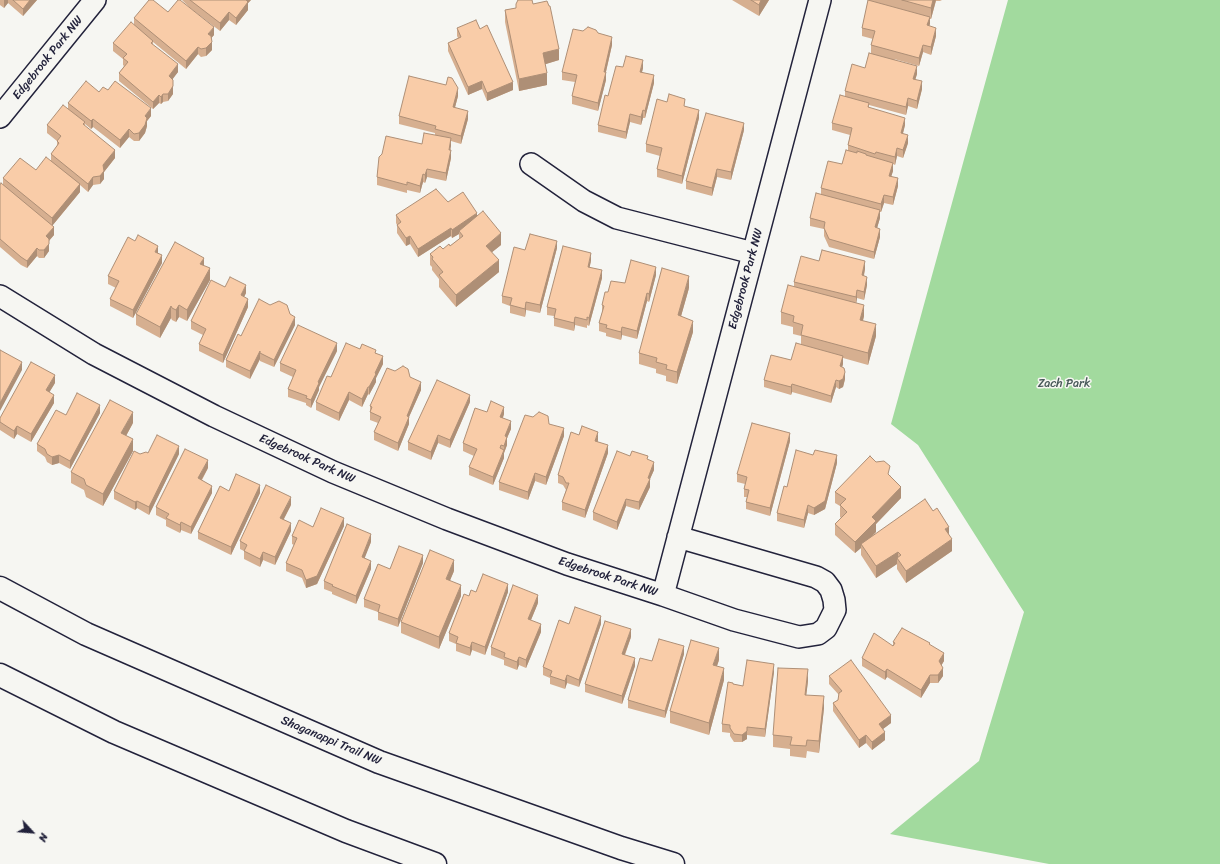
<!DOCTYPE html>
<style>
body{margin:0}
#map{position:relative;width:1220px;height:864px;overflow:hidden;background:#f6f6f2;font-family:Sriracha,sans-serif}
canvas{display:block}
.north{position:absolute;left:12px;top:812px;width:40px;height:40px;-webkit-text-stroke:3px #f6f6f2;paint-order:stroke;rotate:116deg;font-size:11px;font-weight:700;line-height:16px;text-align:center;color:#22223b}
.north::after{content:'';display:block;margin:auto;width:14px;height:18px;background:#22223b;clip-path:polygon(50% 0,100% 100%,50% 72%,0 100%)}
</style>
<div id="map">
<canvas width="1220" height="864"></canvas>
<div class="north">N</div>
</div>
<script>
const ctx = document.querySelector('canvas').getContext('2d');
ctx.lineJoin = 'round';
function paint(path, color) { ctx.fillStyle = color; ctx.fill(path, 'evenodd'); }
const poly = rows => new Path2D(rows.map(r => 'M' + r).join(''));
function trace(path, color, width, dash) { ctx.strokeStyle = color; ctx.lineWidth = width; ctx.lineCap = dash ? 'butt' : 'round'; ctx.setLineDash(dash || []); ctx.stroke(path); }
function drawText(font, color, halo, rows, align = 'center') {
  ctx.font = font + ' Sriracha,sans-serif'; ctx.lineWidth = 3; ctx.setLineDash([]); ctx.textBaseline = 'middle'; ctx.strokeStyle = halo; ctx.fillStyle = color; for (const [text, x, y, turn = 0] of rows) {
    ctx.save(); ctx.translate(x, y); ctx.rotate((+turn || 0) * Math.PI / 180); ctx.textAlign = isNaN(turn) ? turn : align; if (halo) ctx.strokeText(text, 0, 0); ctx.fillText(text, 0, 0); ctx.restore();
  }
}
paint(poly([
 [1008,0,1220,0,1220,864,1049,864,890,834,979,761,1024,612,918,445,891,424]
]), '#a2da9e');
const minor = poly([
 [0,117,95,0],
 [531,164,584,201,617,218,753,253],
 [0,296,94,354,214,416,333,472,447,519,567,564,663,595,820,0],
 [663,595,734,620,799,637,818,634,826,628,835,610,834,600,831,590,825,582,816,577,678,537]
]);
const primary = poly([
 [0,588,86,634,379,762,621,848,673,864],
 [0,675,114,732,346,831,435,864]
]);
trace(minor, '#22223b', 24);
trace(primary, '#22223b', 25);
trace(minor, '#f6f6f2', 21);
trace(primary, '#f6f6f2', 22);
paint(poly([
 [0,0,37,0,23,16,8,3,4,8,0,5],
 [182,0,251,0,248,3,248,10,236,25,229,20,220,31,190,8],
 [732,0,769,0,759,16],
 [868,0,942,0,940,1,936,1,931,19,930,19,929,26,936,36,931,55,923,52,919,66,894,59,917,74,915,80,922,89,917,109,908,106,906,115,869,105,869,108,905,125,903,133,908,143,903,158,897,156,895,165,893,164,893,171,891,176,898,186,893,205,884,203,881,212,880,212,880,218,877,228,880,237,874,259,829,247,824,236,824,229,810,226,810,218,821,195,821,188,842,164,848,151,848,145,850,135,832,130,832,123,845,96,845,91,865,68,871,53,871,45,873,39,862,36,862,28,868,2],
 [516,4,533,4,559,60,545,64,547,85,519,91,505,22,505,10,516,8],
 [168,12,214,35,211,38,212,50,206,56,201,57,198,54,186,69,153,42,153,45,178,72,172,79,173,80,173,94,168,101,163,102,161,104,159,103,153,109,119,81,119,73,124,66,123,65,123,59,113,51,113,43,134,25,134,18],
 [457,28,480,29,513,90,487,101,482,89,468,95,448,51,448,43,458,38,457,36],
 [583,31,598,33,612,45,606,72,606,80,598,111,572,104,572,96,575,82,562,80,562,72],
 [623,67,643,68,642,72,654,83,645,118,643,118,641,125,630,122,626,139,598,132,598,125,608,96],
 [99,92,151,116,147,121,147,126,145,133,139,141,134,141,129,137,120,148,93,127,91,129,85,124,85,126,115,158,104,172,104,179,100,184,93,185,88,192,80,185,80,192,52,226,54,235,49,241,49,251,44,258,39,258,37,256,27,268,21,265,0,247,0,185,3,185,3,178,36,170,51,161,51,154,57,146,57,141,47,133,47,125,68,109,68,103],
 [458,96,455,107,468,119,461,144,451,141,450,150,451,158,446,181,427,177,425,183,423,182,420,193,407,190,407,193,377,185,377,177,382,154,422,144,435,135,435,133,399,124,399,116],
 [685,107,699,118,682,184,657,177,657,169,660,156,646,152,646,144],
 [744,130,731,180,717,177,712,196,686,189,686,181],
 [448,202,477,216,501,245,492,252,499,272,456,307,439,287,439,279,432,270,432,267,430,265,430,254,450,246,459,239,459,234,452,238,451,236,418,257,410,244,406,246,397,233,397,225,396,223,396,215],
 [557,248,540,313,526,310,525,317,510,313,510,306,502,303,502,296,525,250],
 [158,253,162,263,133,318,110,306,110,299,116,288,108,284,108,276],
 [591,261,589,267,602,278,589,326,587,325,587,328,575,325,574,331,554,326,554,316,547,315,547,307],
 [819,261,865,269,864,276,867,285,864,300,857,298,856,303,864,316,863,321,876,336,868,365,843,358,843,364,842,367,845,379,843,387,839,389,836,387,831,403,792,392,791,395,764,387,764,380,791,360,801,344,801,336,793,334,793,327,781,324,781,312,794,286,794,282],
 [204,266,210,280,187,321,179,317,176,322,172,320,171,318,160,338,136,325,136,314],
 [656,275,649,302,647,301,637,339,622,335,621,340,606,336,606,333,599,331,599,323,602,313,602,305,608,292,625,283],
 [225,287,246,293,244,297,248,307,223,363,199,351,199,344,203,335,191,329,191,321],
 [689,288,681,316,693,332,677,384,666,381,666,376,656,373,656,369,639,364,639,353],
 [290,314,295,325,274,367,260,361,260,359,250,379,226,367,226,360,241,336],
 [360,349,376,353,383,364,376,378,376,382,369,395,368,394,362,407,349,400,339,421,316,410,316,402,331,377],
 [337,351,319,387,319,390,311,408,306,405,306,403,288,397,288,389,293,377,280,371,280,363],
 [410,377,421,390,409,417,409,424,398,451,374,440,374,432,378,423,370,420,370,406],
 [55,383,49,392,54,403,31,442,17,434,14,439,0,430,0,418],
 [470,402,450,448,438,443,431,460,408,450,408,442],
 [487,412,504,414,503,418,511,429,507,438,507,445,504,453,504,458,493,485,469,475,469,467,474,456,463,451,463,443],
 [100,413,70,469,59,463,52,465,47,462,45,457,37,451,37,444,66,415],
 [133,423,126,436,133,451,103,506,86,497,84,490,71,483,71,472],
 [549,424,564,436,546,485,535,481,528,500,499,490,499,482],
 [579,435,598,440,598,442,608,453,585,518,562,510,562,502,566,490,563,485,558,483,558,475],
 [790,441,770,516,746,509,746,502,747,497,744,497,744,489,745,484,737,482,737,474],
 [148,453,179,454,149,515,137,508,135,510,114,499,114,491,140,454],
 [630,456,648,460,654,470,650,479,650,487,639,510,626,506,617,530,593,520,593,512],
 [837,463,825,509,814,515,808,513,804,528,777,521,777,513,787,487],
 [208,468,202,480,212,493,191,534,181,530,180,533,166,526,166,520,156,515,156,507],
 [890,475,901,498,876,524,876,532,873,535,949,535,952,551,906,583,897,569,897,564,876,578,861,555,861,548,855,553,835,535,835,524,841,518,840,517,840,506,835,503,835,492],
 [229,491,260,493,231,555,198,539,198,532],
 [291,505,284,519,291,531,275,565,263,560,260,567,244,559,244,551,240,549,240,541],
 [344,526,317,584,306,588,302,578,286,571,286,563,294,545,292,544,292,536,313,527],
 [371,542,364,558,371,569,356,604,332,594,332,592,324,589,324,581],
 [423,563,398,627,378,620,378,612,364,607,364,599,390,569],
 [454,571,450,580,461,596,439,649,401,633,401,622],
 [476,592,508,592,485,655,472,650,470,656,456,651,456,644,449,641,449,633,469,596],
 [538,603,531,620,541,632,526,668,519,665,517,670,504,665,504,660,491,655,491,647],
 [569,624,601,624,579,687,567,683,565,689,550,684,550,678,543,675,543,667],
 [631,637,625,655,635,666,622,704,585,692,585,684],
 [893,642,930,645,944,661,941,666,943,676,938,683,930,683,921,698,887,677,885,680,862,666,862,658,893,645],
 [684,654,665,718,628,708,628,700,652,661],
 [719,660,717,666,724,680,709,735,670,723,670,711],
 [774,672,765,737,747,735,747,739,742,742,734,742,730,736,730,733,722,732,722,724,733,684,743,686],
 [829,676,891,723,883,729,885,740,872,750,866,743,859,748,833,711,833,703,838,700,839,695,829,684],
 [808,681,806,695,824,708,819,753,807,751,806,758,790,756,790,749,773,747,773,735]
]), '#d6af90');
paint(poly([
 [4,0,8,0,8,3,4,8],
 [30,0,37,0,23,16,23,9],
 [245,0,251,0,248,3,248,10,236,25,236,18],
 [761,0,769,0,759,16,759,5],
 [933,0,936,0,931,19,931,8],
 [229,12,229,20,220,31,220,23],
 [930,17,930,24,927,33,927,25],
 [214,27,214,35,208,42,208,34],
 [936,28,936,36,931,55,931,47],
 [612,37,612,45,604,80,604,72],
 [212,42,212,50,206,56,206,48],
 [923,45,923,52,919,66,919,58],
 [198,47,198,54,186,69,186,61],
 [559,49,559,60,543,65,543,53],
 [643,60,643,68,640,80,640,72],
 [178,64,178,72,169,84,169,76],
 [917,66,917,74,913,87,913,79],
 [606,72,606,80,598,111,598,103],
 [547,73,547,85,519,91,519,79],
 [654,75,654,83,645,118,645,111],
 [482,81,482,89,468,95,468,87],
 [922,81,922,89,917,109,917,101],
 [513,82,513,90,487,101,487,93],
 [173,86,173,94,168,101,168,94],
 [458,88,458,96,453,115,453,107],
 [163,94,163,102,161,104,161,97],
 [159,95,159,103,153,109,153,102],
 [908,98,908,106,906,115,906,107],
 [151,108,151,116,147,121,147,126,145,133,139,141,139,133,145,116],
 [643,110,643,118,641,125,641,117],
 [699,110,699,118,682,184,682,176],
 [468,111,468,119,461,144,461,136],
 [630,114,630,122,626,139,626,132],
 [905,118,905,125,901,141,901,133],
 [93,119,93,127,91,129,91,121],
 [744,123,744,130,731,180,731,172],
 [129,129,129,137,120,148,120,140],
 [908,135,908,143,903,158,903,150],
 [451,138,451,146,449,158,449,150],
 [897,148,897,156,895,165,895,157],
 [115,150,115,158,104,172,104,179,100,184,100,176,103,165],
 [451,150,451,158,446,181,446,173],
 [893,163,893,171,889,184,889,176],
 [427,169,427,177,425,183,425,175],
 [717,169,717,177,712,196,712,188],
 [423,174,423,182,420,193,420,186],
 [93,177,93,185,88,192,88,184],
 [898,178,898,186,893,205,893,197],
 [80,184,80,192,52,226,52,218],
 [884,195,884,203,881,212,881,204],
 [880,210,880,218,875,235,875,227],
 [477,213,477,221,459,231,459,234,452,238,452,230],
 [54,227,54,235,46,244,46,236],
 [451,228,451,236,418,257,418,249],
 [880,229,880,237,874,259,874,252],
 [501,233,501,245,486,257,486,246],
 [410,236,410,244,406,246,406,238],
 [557,241,557,248,540,313,540,305],
 [49,244,49,251,44,258,44,250],
 [158,246,158,254,155,252],
 [37,248,37,256,27,268,27,261],
 [591,253,591,261,588,275,588,267],
 [162,255,162,263,133,318,133,310],
 [204,258,204,269,200,264],
 [499,260,499,272,456,307,456,295],
 [865,261,865,269,862,283,862,275],
 [656,267,656,275,649,302,649,294],
 [210,268,210,280,187,321,187,310],
 [602,270,602,278,589,326,589,318],
 [689,276,689,288,678,327,678,315],
 [867,277,867,285,864,300,864,292],
 [246,285,246,293,241,303,241,295],
 [857,290,857,298,856,305,856,297],
 [647,293,647,301,637,339,637,331],
 [248,299,248,307,223,363,223,355],
 [526,302,526,310,525,317,525,309],
 [179,305,179,317,176,322,176,310],
 [864,305,864,316,860,331,860,320],
 [171,306,171,318,160,338,160,327],
 [295,317,295,325,274,367,274,360],
 [575,317,575,325,574,331,574,323],
 [693,321,693,332,677,384,677,372],
 [876,324,876,336,868,365,868,353],
 [622,327,622,335,621,340,621,332],
 [337,343,337,351,319,387,319,390,311,408,311,400,318,382],
 [260,351,260,359,250,379,250,371],
 [383,356,383,364,376,378,376,382,369,395,369,387,375,373],
 [843,356,843,364,840,374,840,366],
 [22,362,22,370,0,411,0,403],
 [845,372,845,379,843,387,839,389,839,381],
 [55,375,55,383,46,398,46,390],
 [836,380,836,387,831,403,831,396],
 [421,382,421,390,409,417,409,424,398,451,398,443,407,416],
 [792,384,792,392,791,395,791,387],
 [368,387,368,394,362,407,362,399],
 [349,392,349,400,339,421,339,413],
 [54,395,54,403,31,442,31,434],
 [470,395,470,402,450,448,450,440],
 [100,405,100,413,70,469,70,461],
 [504,407,504,414,500,425,500,417],
 [133,412,133,423,121,445,121,433],
 [511,421,511,429,507,438,507,445,504,453,504,458,493,485,493,477,504,451,505,436],
 [17,426,17,434,14,439,14,431],
 [564,428,564,436,546,485,546,477],
 [598,432,598,440,595,449,595,441],
 [790,433,790,441,770,516,770,508],
 [438,435,438,443,431,460,431,452],
 [133,439,133,451,103,506,103,494],
 [608,445,608,453,585,518,585,510],
 [179,446,179,454,149,515,149,507],
 [59,455,59,463,52,465,52,457],
 [837,455,837,463,825,509,814,515,814,508],
 [208,460,208,468,198,486,198,478],
 [654,462,654,470,650,479,650,487,639,510,639,502],
 [535,473,535,481,528,500,528,492],
 [260,485,260,493,231,555,231,547],
 [212,486,212,493,191,534,191,527],
 [901,487,901,498,876,524,876,532,862,546,861,544,861,548,855,553,855,542,872,517],
 [291,497,291,505,280,526,280,518],
 [626,499,626,506,617,530,617,522],
 [137,501,137,508,135,510,135,502],
 [808,505,808,513,804,528,804,520],
 [344,518,344,526,317,584,306,588,306,580],
 [181,522,181,530,180,533,180,525],
 [291,523,291,531,275,565,275,557],
 [949,527,949,538,945,529],
 [371,534,371,542,362,565,362,557],
 [952,539,952,551,906,583,906,571],
 [263,552,263,560,260,567,260,559],
 [898,552,898,560,897,558,897,564,876,578,876,566],
 [423,555,423,563,398,627,398,619],
 [454,560,454,571,446,590,446,579],
 [371,561,371,569,356,604,356,596],
 [508,584,508,592,485,655,485,647],
 [461,585,461,596,439,649,439,637],
 [538,595,538,603,528,627,528,619],
 [601,616,601,624,579,687,579,680],
 [541,624,541,632,526,668,526,660],
 [631,629,631,637,622,662,622,654],
 [472,642,472,650,470,656,470,648],
 [684,646,684,654,665,718,665,711],
 [719,648,719,660,713,677,713,665],
 [944,653,944,661,939,669,939,661],
 [519,657,519,665,517,670,517,662],
 [635,658,635,666,622,704,622,696],
 [774,664,774,672,765,737,765,729],
 [724,668,724,680,709,735,709,723],
 [943,668,943,676,938,683,938,675],
 [808,669,808,681,805,706,805,695],
 [887,669,887,677,885,680,885,672],
 [567,675,567,683,565,689,565,681],
 [930,675,930,683,921,698,921,690],
 [824,696,824,708,819,753,819,741],
 [891,715,891,723,879,732,879,724],
 [747,727,747,739,742,742,742,735],
 [885,732,885,740,872,750,872,742],
 [866,735,866,743,859,748,859,740]
]), '#ae8f76');
const building = poly([
 [13,0,30,0,23,9,13,0],
 [149,0,153,0,168,12,178,0,180,0,214,27,208,34,211,36,212,42,206,48,201,49,198,47,186,61,134,18,149,0],
 [190,0,246,0,248,2,236,18,229,12,220,23,190,0],
 [518,0,532,0,533,4,547,1,549,6,550,6,559,49,543,53,547,73,519,79,505,10,516,8,516,4,518,0],
 [751,0,761,0,759,5,751,0],
 [868,0,930,17,927,25,936,28,931,47,923,45,919,58,871,45,875,31,862,28,868,0],
 [902,0,933,0,931,8,902,0],
 [476,20,480,29,487,25,513,82,487,93,482,81,468,87,448,43,461,37,457,28,476,20],
 [131,22,153,41,151,43,178,64,169,76,173,80,173,86,168,94,163,94,161,97,159,95,153,102,119,73,128,62,123,58,127,54,113,43,131,22],
 [588,27,596,30,598,33,612,37,604,72,606,72,598,103,572,96,577,75,562,72,573,29,583,31,588,27],
 [869,53,917,66,913,79,922,81,917,101,908,98,906,107,845,91,852,64,865,68,869,53],
 [626,56,643,60,640,72,654,75,645,111,643,110,641,117,630,114,626,132,598,125,605,95,608,96,616,66,623,67,626,56],
 [409,76,446,85,448,77,452,78,458,88,453,107,468,111,461,136,435,129,436,126,399,116,409,76],
 [86,81,99,92,103,87,108,90,115,81,151,108,145,116,147,118,145,125,139,133,134,134,129,129,120,140,93,119,91,121,68,103,86,81],
 [669,94,685,99,684,106,699,110,682,176,657,169,662,148,646,144,657,99,667,102,669,94],
 [840,95,869,103,868,107,905,118,901,133,908,135,903,150,897,148,895,157,876,152,875,154,848,145,852,128,832,123,840,95],
 [63,105,85,122,83,124,115,150,103,165,104,171,100,176,93,177,88,184,51,154,59,143,57,141,61,136,47,125,63,105],
 [706,113,744,123,731,172,717,169,712,188,686,181,706,113],
 [424,133,451,138,449,150,451,150,446,173,427,169,425,175,423,174,420,186,407,182,407,185,377,177,379,157,382,154,386,136,422,144,424,133],
 [846,150,857,153,857,151,866,154,866,155,893,163,889,176,898,178,893,197,884,195,881,204,821,188,828,161,842,164,846,150],
 [46,157,80,184,52,218,3,178,20,158,36,170,46,157],
 [1,183,54,227,46,236,49,239,49,244,44,250,39,250,37,248,27,261,21,257,0,239,0,185,1,183],
 [436,189,448,202,463,192,477,213,452,230,451,228,418,249,410,236,406,238,397,225,401,222,396,215,436,189],
 [816,193,880,210,875,227,880,229,874,252,829,239,824,228,825,222,810,218,816,193],
 [483,211,501,233,486,246,499,260,456,295,439,275,443,272,432,259,433,257,430,254,440,246,443,249,449,244,450,246,463,236,459,231,483,211],
 [530,234,557,241,540,305,526,302,525,309,510,305,512,298,502,296,514,247,525,250,530,234],
 [138,235,158,246,155,252,162,255,133,310,110,299,119,281,108,276,128,237,135,241,138,235],
 [175,242,204,258,200,264,210,268,187,310,179,305,176,310,172,308,171,306,160,327,136,314,175,242],
 [563,246,591,253,588,267,602,270,589,318,587,317,587,320,575,317,574,323,554,318,556,309,547,307,563,246],
 [822,250,865,261,862,275,867,277,864,292,857,290,856,297,794,282,801,256,819,261,822,250],
 [631,260,656,267,649,294,647,293,637,331,622,327,621,332,606,328,607,325,599,323,604,306,602,305,605,292,608,292,611,281,625,283,631,260],
 [662,268,689,276,678,315,693,321,677,372,666,369,667,365,656,362,657,358,639,353,662,268],
 [230,277,246,285,241,295,248,299,223,355,199,344,206,329,191,321,211,280,225,287,230,277],
 [788,285,864,305,860,320,876,324,868,353,801,335,803,325,793,322,794,316,781,312,788,285],
 [259,299,270,305,279,301,287,305,290,314,295,317,274,360,260,353,260,351,250,371,226,360,238,334,241,336,259,299],
 [298,325,337,343,318,382,319,383,311,400,306,398,307,396,288,389,296,370,280,363,298,325],
 [346,343,360,349,362,344,376,350,375,353,383,356,375,373,376,374,369,387,368,387,362,399,349,392,339,413,316,402,327,376,331,377,346,343],
 [796,343,843,356,840,366,844,368,845,372,843,379,839,381,836,380,831,396,792,384,791,387,764,380,771,355,791,360,796,343],
 [0,350,22,362,0,403,0,350],
 [31,362,55,375,46,390,54,395,31,434,17,426,14,431,0,422,0,418,31,362],
 [403,366,408,369,410,377,421,382,407,416,409,417,398,443,374,432,381,417,370,412,372,407,370,406,387,368,395,371,403,366],
 [437,380,470,395,450,440,438,435,431,452,408,442,437,380],
 [77,393,100,405,70,461,59,455,52,457,47,454,45,449,37,444,56,410,66,415,77,393],
 [110,400,133,412,121,433,133,439,103,494,86,485,84,479,71,472,110,400],
 [491,401,504,407,500,417,511,421,505,436,507,437,504,446,501,445,500,448,504,450,493,477,469,467,477,449,463,443,475,408,487,412,491,401],
 [539,412,548,416,549,424,564,428,546,477,535,473,528,492,499,482,525,415,533,417,539,412],
 [752,423,790,433,770,508,746,502,749,490,744,489,747,477,737,474,752,423],
 [582,426,598,432,595,441,608,445,585,510,562,502,569,483,566,483,563,477,558,475,571,432,579,435,582,426],
 [157,435,179,446,149,507,137,501,135,502,114,491,134,451,140,454,146,452,148,453,157,435],
 [185,449,208,460,198,478,212,486,191,527,181,522,180,525,166,518,169,514,156,507,185,449],
 [796,450,813,455,815,450,837,455,825,501,814,508,808,505,804,520,777,513,784,486,787,487,796,450],
 [617,451,630,456,632,451,648,456,647,459,654,462,648,478,650,479,639,502,626,499,617,522,593,512,617,451],
 [870,456,876,462,884,461,890,466,888,474,901,487,872,517,876,521,855,542,835,524,847,512,840,505,846,499,835,492,870,456],
 [236,474,260,485,231,547,198,532,220,486,229,491,236,474],
 [266,485,291,497,280,518,291,523,275,557,263,552,260,559,244,551,247,545,240,541,266,485],
 [925,499,933,511,937,508,949,527,945,529,952,539,906,571,897,558,901,555,898,552,876,566,861,544,925,499],
 [321,508,344,518,317,576,306,580,302,570,286,563,297,538,292,536,299,520,313,527,321,508],
 [347,524,371,534,362,557,371,561,356,596,332,586,333,585,324,581,347,524],
 [399,546,423,555,398,619,378,612,380,605,364,599,378,564,390,569,399,546],
 [430,550,454,560,446,579,461,585,439,637,401,622,430,550],
 [483,574,508,584,485,647,472,642,470,648,456,643,458,637,449,633,464,594,469,596,471,590,476,592,483,574],
 [513,585,538,595,528,619,541,624,526,660,519,657,517,662,504,657,505,653,491,647,513,585],
 [575,607,601,616,579,680,567,675,565,681,550,676,552,671,543,667,559,620,569,624,575,607],
 [605,621,631,629,622,654,635,658,622,696,585,684,605,621],
 [902,628,930,643,929,644,944,653,939,661,943,668,938,675,930,675,921,690,887,669,885,672,862,658,874,633,893,646,895,643,893,642,902,628],
 [659,639,684,646,665,711,628,700,640,658,652,661,659,639],
 [691,640,719,648,713,665,724,668,709,723,670,711,691,640],
 [747,660,774,664,765,729,747,727,747,731,742,735,734,734,730,728,730,725,722,724,728,682,733,683,733,684,743,686,747,660],
 [851,660,891,715,879,724,885,732,872,742,866,735,859,740,833,703,838,700,839,693,842,691,829,676,851,660],
 [778,668,808,669,805,695,824,696,819,741,807,740,806,746,790,745,792,737,773,735,778,668]
]);
paint(building, '#f9cca8');
trace(building, '#ae8f76', 1);
drawText('12px', '#22223b', '#f6f6f2', [
 ["Edgebrook Park NW",48,58,-51],
 ["Edgebrook Park NW",746,279,-75],
 ["Edgebrook Park NW",307,459,24],
 ["Edgebrook Park NW",608,577,18],
 ["Shaganappi Trail NW",331,741,23]
]);
drawText('12px', '#485959', '#f6f6f2', [
 ["Zach Park",1064,384]
]);
</script>
